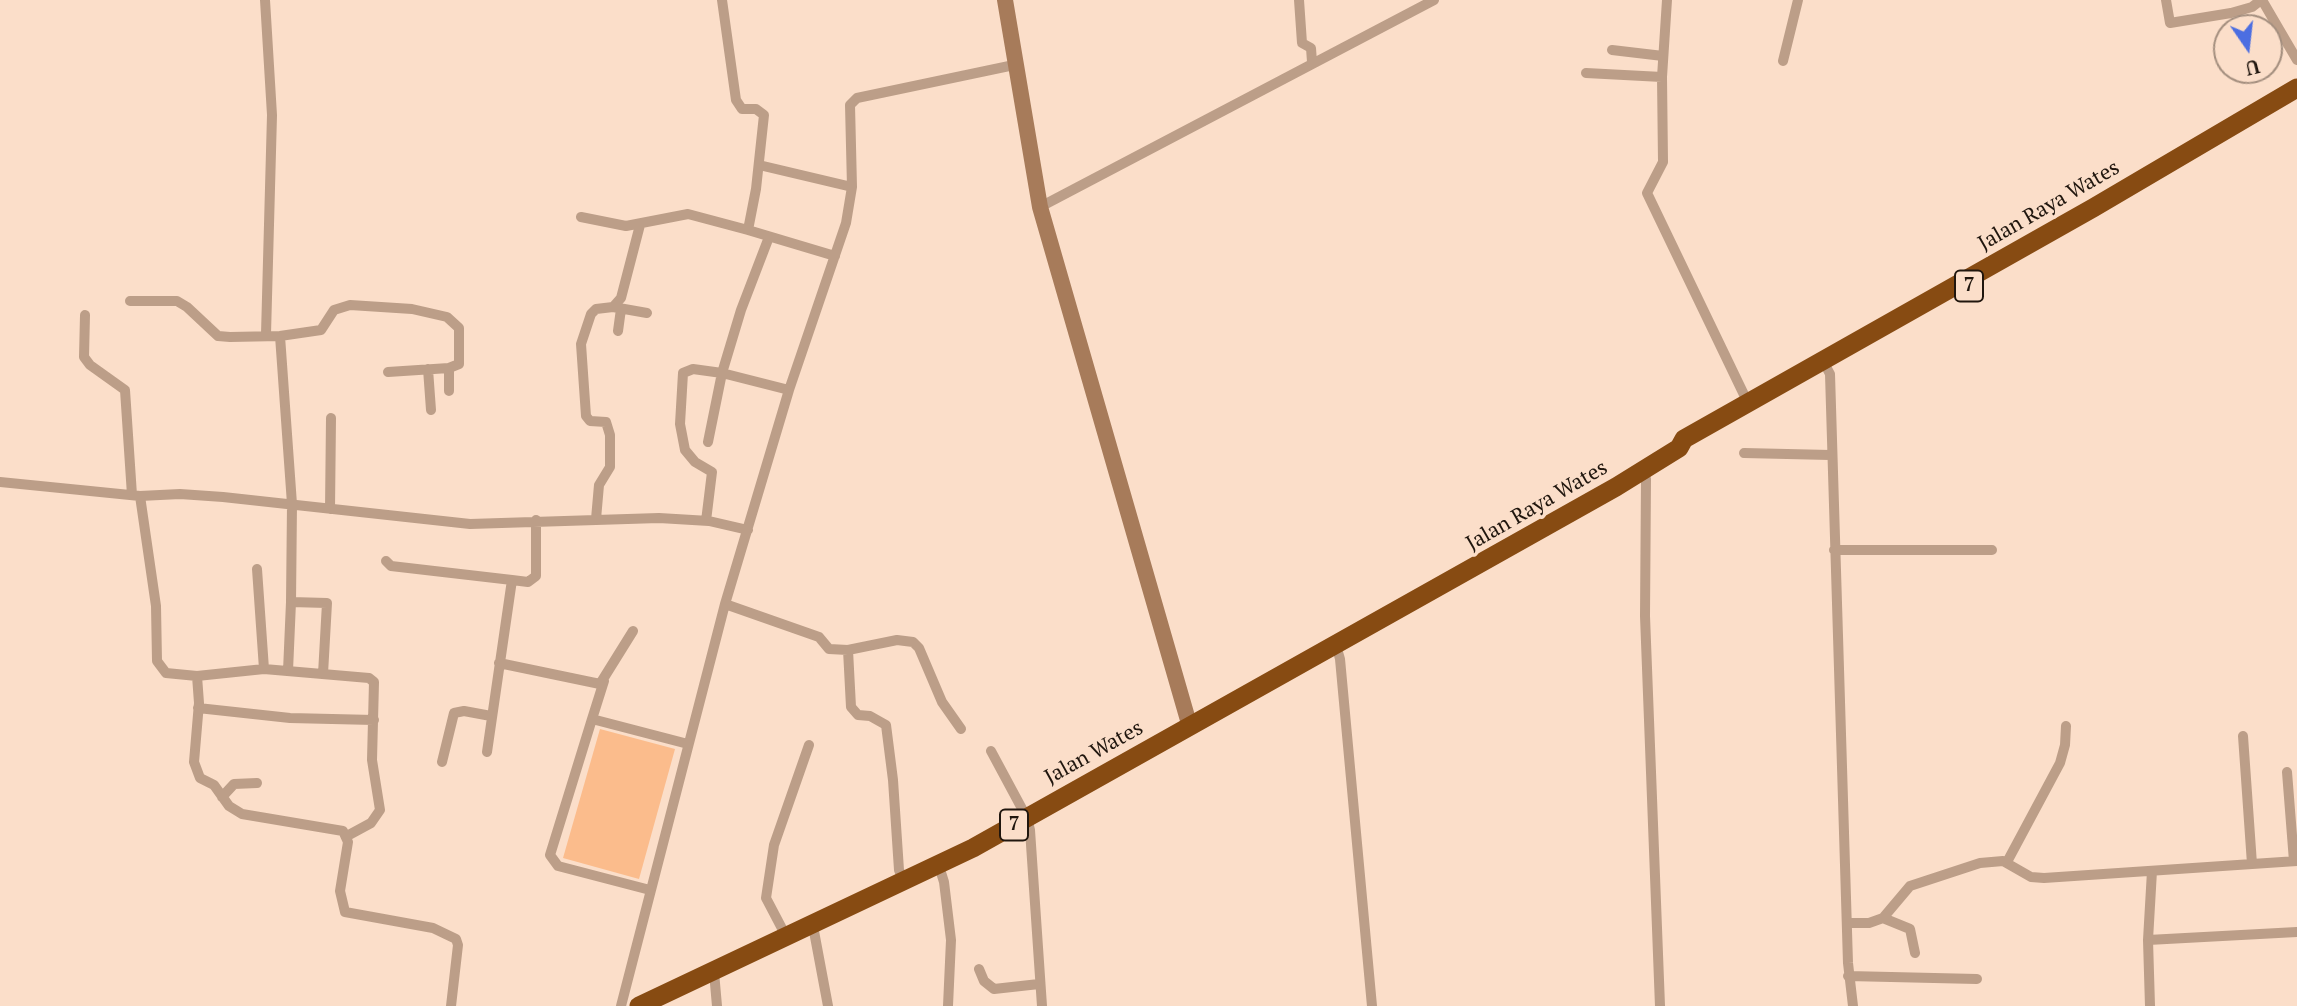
<!DOCTYPE html>
<style>
body{margin:0}
#map{position:relative;width:2297px;height:1006px;overflow:hidden;background:#fbdec9;font-family:"PT Serif",serif}
canvas{display:block}
.north{position:absolute;left:2213px;top:14px;width:70px;height:70px;box-sizing:border-box;background:#fbdec9;border:2px solid #a38e7e;border-radius:50%;rotate:166deg;font-size:19px;font-weight:700;line-height:28px;text-align:center;color:#20160e}
.north::after{content:'';display:block;margin:auto;width:24px;height:32px;background:#4c6ee1;clip-path:polygon(50% 0,100% 100%,50% 72%,0 100%)}
</style>
<div id="map">
<canvas width="2297" height="1006"></canvas>
<div class="north">U</div>
</div>
<script>
const ctx = document.querySelector('canvas').getContext('2d');
ctx.lineJoin = 'round';
function paint(path, color) { ctx.fillStyle = color; ctx.fill(path, 'evenodd'); }
const poly = rows => new Path2D(rows.map(r => 'M' + r).join(''));
function trace(path, color, width, dash) { ctx.strokeStyle = color; ctx.lineWidth = width; ctx.lineCap = dash ? 'butt' : 'round'; ctx.setLineDash(dash || []); ctx.stroke(path); }
function drawText(font, color, halo, rows, align = 'center') {
  ctx.font = font + ' "PT Serif",serif'; ctx.lineWidth = 7; ctx.setLineDash([]); ctx.textBaseline = 'middle'; ctx.strokeStyle = halo; ctx.fillStyle = color; for (const [text, x, y, turn = 0] of rows) {
    ctx.save(); ctx.translate(x, y); ctx.rotate((+turn || 0) * Math.PI / 180); ctx.textAlign = isNaN(turn) ? turn : align; if (halo) ctx.strokeText(text, 0, 0); ctx.fillText(text, 0, 0); ctx.restore();
  }
}
paint(poly([
 [600,729,675,749,639,879,563,858]
]), '#fbbc8c');
trace(poly([
 [265,0,272,115,266,334],
 [722,0,736,100,742,109,756,109,764,115,756,189,748,230,835,256],
 [1299,0,1302,43,1311,48,1312,62],
 [1667,0,1662,77,1663,162,1647,193,1748,403],
 [2166,0,2170,23,2231,13,2252,7,2261,0],
 [2262,0,2297,60],
 [1612,50,1663,56],
 [1783,61,1798,0],
 [1586,73,1662,77],
 [759,165,852,187],
 [1040,207,1434,0],
 [581,217,626,226,688,214,748,230],
 [130,301,177,301,187,307,218,336,230,337,280,336,321,330,334,310,350,305,412,309,447,317,459,328,459,364,449,368,449,391],
 [613,307,647,313],
 [85,315,84,357,90,365,125,390,132,495],
 [618,331,621,309],
 [280,336,292,504,291,602,327,603,323,674],
 [1823,361,1830,374,1848,963,1853,1006],
 [428,369,431,410],
 [388,372,449,368],
 [708,442,722,373,741,310,769,237],
 [1744,453,1830,455],
 [1643,471,1646,479,1645,616,1660,1006],
 [0,482,140,496,180,494,223,497,470,524,659,518,709,521,748,530],
 [140,496,156,606,157,661,166,673,197,676,199,703,194,762,200,778,214,785,229,806,242,814,343,831,348,842,340,891,345,912,433,928,456,939,458,945,451,1006],
 [330,509,331,418],
 [596,519,599,485,610,467,610,435,606,422,590,421,586,416,581,344,591,314,596,309,613,307,621,298,640,225],
 [706,521,712,472,695,462,685,450,680,424,683,373,693,369,722,373,789,390],
 [1834,550,1992,550],
 [386,561,391,566,512,580],
 [257,569,264,669],
 [725,604,819,637,829,649,848,650,851,707,858,715,870,716,886,725,893,780,899,870,904,882],
 [1336,645,1340,659,1372,1006],
 [848,650,897,640,913,642,919,648,942,702,961,729],
 [499,663,600,684,633,631],
 [288,671,291,602],
 [197,676,264,669,369,678,374,682,372,760,380,810,371,823,347,836],
 [198,708,290,718,374,720],
 [592,719,604,681],
 [2243,736,2252,864],
 [991,751,1027,818,1030,830,1042,1006],
 [487,752,512,580,528,582,536,576,536,520],
 [442,762,454,713,464,711,491,716],
 [2287,772,2294,861],
 [222,797,234,784,257,783],
 [2007,862,2060,763,2065,745,2066,726],
 [939,866,944,882,951,940,948,1006],
 [650,890,558,866,550,855,592,719,688,744],
 [1883,918,1910,929,1915,953],
 [1848,923,1869,923,1883,918,1910,886,1980,863,2003,861,2031,877,2044,878,2297,861],
 [813,926,828,1006],
 [787,938,766,898,774,845,809,745],
 [2148,940,2297,932],
 [979,969,984,981,994,989,1039,984],
 [714,972,717,1006],
 [1848,976,1977,979],
 [621,1006,725,604,789,390,846,223,852,187,850,105,857,98,1014,65],
 [2150,1006,2148,940,2152,871]
]), '#bc9e88', 10);
trace(poly([
 [1005,0,1040,207,1190,727]
]), '#a77b5a', 16);
trace(poly([
 [639,1006,973,848,1616,487,1679,448,1684,439,2093,208,2297,88]
]), '#874b12', 19);
for (const [x, y, w] of [
 [1969,286,28],
 [1014,825,28]
]) { const box = new Path2D(); box.roundRect(x - w / 2, y - 15.5, w, 31, 5); ctx.fillStyle = '#fbdec9'; ctx.fill(box); trace(box, '#20160e', 2); }
drawText('bold 19px', '#20160e', null, [
 ["7",1969,286],
 ["7",1014,825]
]);
drawText('21px', '#20160e', '#fbdec9', [
 ["Jalan Raya Wates",2049,206,-30],
 ["Jalan Raya Wates",1537,506,-30],
 ["Jalan Wates",1094,753,-29]
]);
</script>
